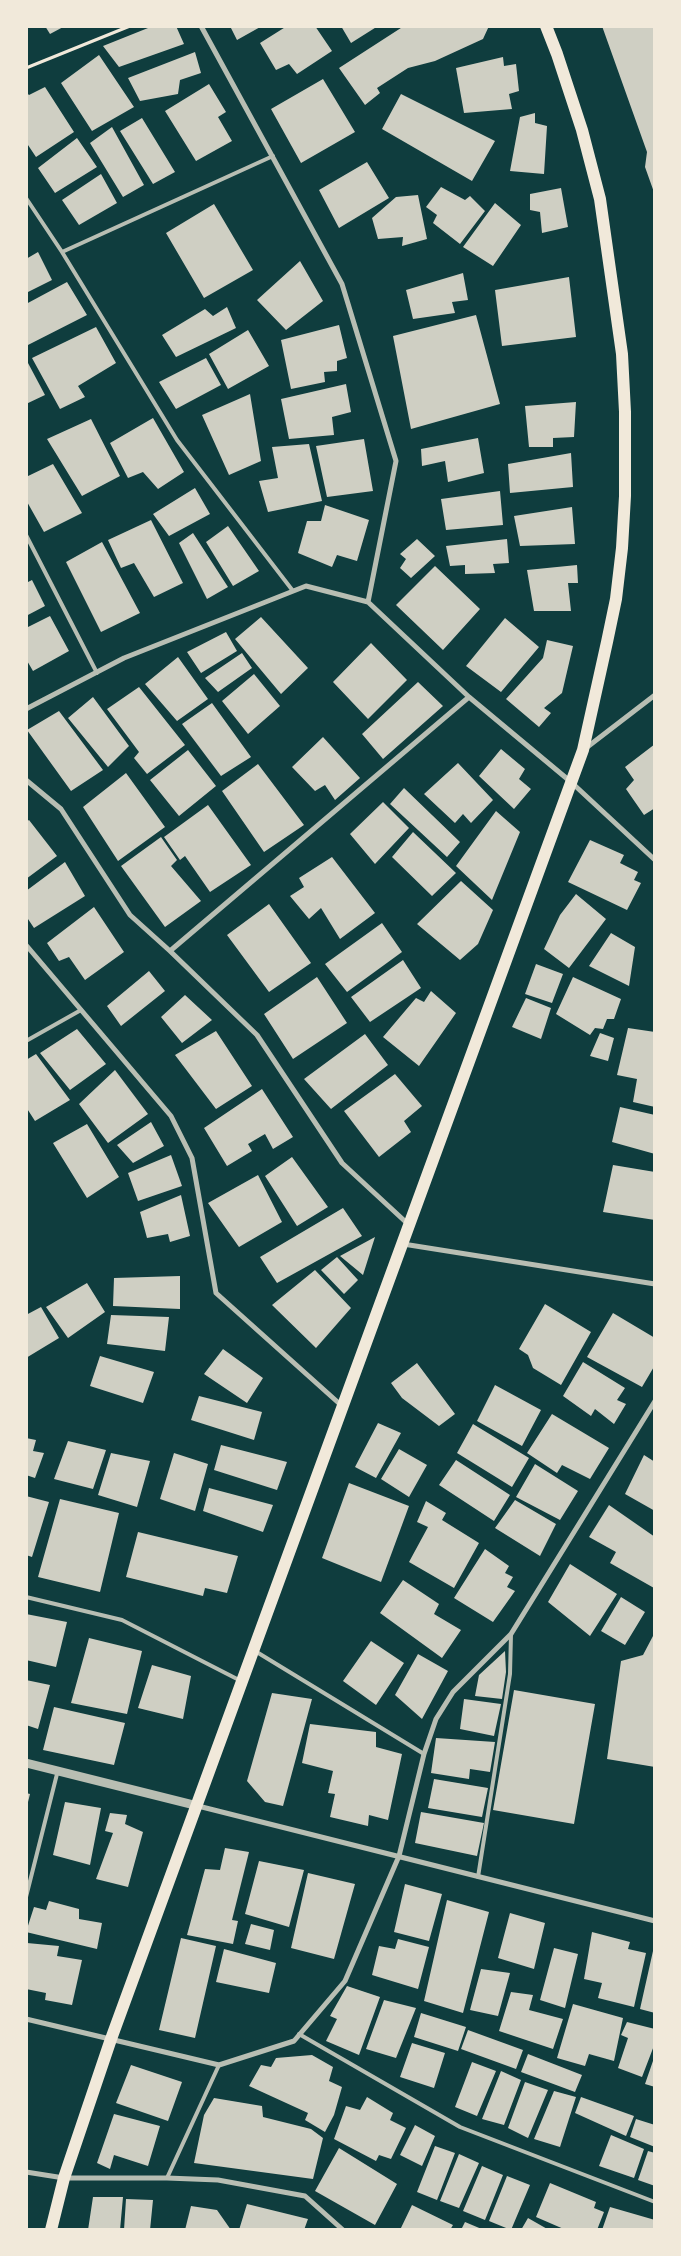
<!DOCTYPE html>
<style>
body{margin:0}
#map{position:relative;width:681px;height:2256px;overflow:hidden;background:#0f3d3e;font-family:"Space Grotesk",sans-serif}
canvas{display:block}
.frame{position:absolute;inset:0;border:28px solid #f1e9da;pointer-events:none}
</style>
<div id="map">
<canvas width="681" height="2256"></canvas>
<div class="frame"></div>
</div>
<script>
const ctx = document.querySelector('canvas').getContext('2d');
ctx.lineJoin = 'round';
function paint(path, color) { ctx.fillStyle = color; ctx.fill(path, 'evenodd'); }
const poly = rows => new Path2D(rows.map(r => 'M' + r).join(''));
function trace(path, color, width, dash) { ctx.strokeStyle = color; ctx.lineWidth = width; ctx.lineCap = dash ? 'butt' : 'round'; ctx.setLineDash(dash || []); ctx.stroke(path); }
paint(poly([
 [45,26,65,26,50,34],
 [153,26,176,26,184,44,119,67,103,46],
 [230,26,262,26,237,40],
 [287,26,315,26,332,51,297,74,289,64,276,70,260,43],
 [341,26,378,26,351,43],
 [404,26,489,26,483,39,435,61,408,68,377,88,380,93,365,105,339,68],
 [602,26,655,26,655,195,645,167,647,152],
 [195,52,201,73,180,80,178,94,140,101,128,78],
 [99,55,134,107,92,131,61,83],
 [503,57,504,66,516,64,519,91,509,94,512,109,464,113,456,68],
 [323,79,355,132,301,163,271,109],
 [209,84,226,112,218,117,232,141,196,161,165,111],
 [45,87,74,132,36,157,26,142,26,92,29,95],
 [401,94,495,141,472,181,382,129],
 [535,113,535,123,547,126,544,174,510,171,520,117],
 [142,118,175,172,153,184,120,131],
 [112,127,144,185,123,197,90,143],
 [77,138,97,167,55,193,38,168],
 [367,162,389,198,339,228,319,190],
 [101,174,117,203,79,225,62,200],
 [441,187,465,200,470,196,485,211,460,244,433,223,437,215,426,207],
 [561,188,568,227,542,233,540,212,530,210,530,194],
 [418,195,427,239,402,246,403,237,378,239,372,218,396,197],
 [495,203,521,225,493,266,463,247],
 [214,204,253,270,204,298,166,233],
 [38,252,52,280,26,293,26,259],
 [300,261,323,301,286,330,257,300],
 [463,273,468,300,452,302,455,313,413,319,406,290],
 [569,277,576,337,502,346,495,290],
 [67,282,87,315,26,346,26,304],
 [227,307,236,328,176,357,162,335,205,309,213,316],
 [476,315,500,404,411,429,393,336],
 [339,325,347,358,337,361,337,371,324,372,325,382,291,389,281,340],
 [96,327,116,363,78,386,85,397,60,409,32,358],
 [248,330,269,366,228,389,209,354],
 [206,358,221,385,176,409,159,382],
 [28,363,45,395,26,404,26,364],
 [346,384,351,412,332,417,334,435,289,439,281,399],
 [250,394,261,461,229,475,202,415],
 [576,402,574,437,553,438,553,447,529,447,525,406],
 [153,418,184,472,158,489,143,472,128,478,110,443],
 [91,419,120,476,82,496,47,439],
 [478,438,484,473,448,482,445,461,422,466,421,449],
 [364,439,373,491,327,497,316,446],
 [309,444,322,501,268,512,259,481,278,478,272,447],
 [571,453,573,487,510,493,508,464],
 [53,464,82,513,44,532,26,500,26,477],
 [195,488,210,514,169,536,153,514],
 [500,491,503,525,446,530,441,499],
 [325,505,369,520,357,561,337,555,332,567,298,553,307,521,321,521],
 [572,507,575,544,520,546,514,516],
 [151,520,183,583,154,597,134,563,121,568,108,540],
 [228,526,259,571,233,586,206,542],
 [193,533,228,587,207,599,179,543],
 [417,539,435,556,411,578,400,568,406,559,400,554],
 [507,539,509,563,493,564,495,573,465,574,465,565,450,566,446,546],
 [102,542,140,613,101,632,66,562],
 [577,565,578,583,568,583,571,611,534,611,527,570],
 [435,566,480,609,443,650,396,605],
 [32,580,45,606,26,616,26,583],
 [50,616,69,651,33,671,26,659,26,628],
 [261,617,308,668,281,694,235,639],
 [505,618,539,647,501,692,466,666],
 [226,632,237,651,201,673,187,652],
 [547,640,573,646,562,693,544,708,551,713,539,727,506,699,543,658],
 [371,643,407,680,368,719,333,682],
 [242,653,252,668,218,692,205,678],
 [178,657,208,699,177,721,145,684],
 [254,674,280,706,248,734,222,701],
 [418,682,443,706,383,759,362,734],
 [139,687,185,745,147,774,134,758,139,752,107,709],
 [93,697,129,746,108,767,68,718],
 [212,703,251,757,221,776,182,724],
 [59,711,103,770,71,791,27,730],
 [323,737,360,778,335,800,325,785,315,791,292,767],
 [655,744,655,808,644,815,626,789,634,780,625,767],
 [501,749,525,769,519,779,531,789,514,809,479,776],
 [188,750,216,786,179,816,150,780],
 [458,763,493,800,471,823,463,814,455,823,424,794],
 [258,764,304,825,264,852,222,791],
 [126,773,165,827,118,861,83,807],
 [404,788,460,842,447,857,390,804],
 [383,802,409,828,375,864,350,834],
 [208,805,251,865,210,892,185,856,180,860,164,837],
 [496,811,520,832,492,900,456,866],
 [29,820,57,856,26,879,26,822],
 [413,832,456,873,432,896,392,857],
 [161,837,177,860,171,866,201,901,165,927,121,866],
 [590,840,624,855,620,863,638,872,634,880,641,883,627,910,568,882],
 [332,857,375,913,340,939,321,908,309,919,290,896,304,887,299,878],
 [65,862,85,896,34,928,26,916,26,891],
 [461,881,493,910,478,944,460,960,417,924],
 [576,894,606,919,569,968,544,949,560,915],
 [269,904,311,963,269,992,227,935],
 [94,907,124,952,85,980,69,957,59,961,47,943],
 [382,923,402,952,347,992,325,964],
 [611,933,635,947,629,986,589,966],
 [403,960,421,988,370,1022,351,997],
 [536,964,563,974,552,1003,525,994],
 [149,971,165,991,121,1026,107,1006],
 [317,977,347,1023,293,1059,264,1014],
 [573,977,621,999,614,1019,607,1019,603,1029,595,1028,590,1035,556,1014],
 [431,991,456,1013,419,1066,383,1037,416,998,424,1002],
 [185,995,212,1020,182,1043,161,1017],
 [526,998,551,1008,541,1039,512,1027],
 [628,1028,655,1032,655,1107,633,1102,637,1079,617,1075],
 [77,1029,106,1064,70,1090,40,1053],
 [216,1031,252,1086,216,1109,175,1055],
 [600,1033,614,1038,608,1061,590,1056],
 [365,1034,388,1065,331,1109,304,1079],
 [36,1054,70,1100,35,1121,26,1107,26,1060],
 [115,1070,148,1114,108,1143,79,1104],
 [395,1074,422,1106,404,1121,411,1132,379,1157,344,1111],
 [262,1089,293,1137,273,1149,265,1134,248,1144,252,1151,227,1166,204,1128],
 [620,1107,655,1115,655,1154,612,1142],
 [151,1122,164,1146,133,1163,117,1145],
 [87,1124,119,1177,87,1198,53,1143],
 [171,1155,182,1186,138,1201,128,1173],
 [292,1157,328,1207,297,1226,265,1176],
 [613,1165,655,1172,655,1220,603,1212],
 [258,1175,282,1222,239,1247,208,1203],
 [181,1195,190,1236,170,1242,168,1234,147,1238,140,1212],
 [343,1208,362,1236,277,1283,260,1257],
 [375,1237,363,1275,340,1256],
 [337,1257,358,1280,344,1294,321,1270],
 [315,1270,351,1308,316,1348,272,1305],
 [180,1276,180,1309,113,1306,114,1278],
 [87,1283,105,1312,68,1338,46,1307],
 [545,1304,591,1332,561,1385,533,1368,528,1355,519,1349],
 [41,1307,59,1338,26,1358,26,1315],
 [613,1313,655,1338,655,1365,642,1387,587,1357],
 [111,1315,169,1317,165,1351,107,1344],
 [223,1349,263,1378,247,1403,204,1374],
 [100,1356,154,1372,143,1403,90,1386],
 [583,1362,625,1388,617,1400,626,1404,614,1424,595,1409,591,1416,563,1396],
 [417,1363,455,1414,439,1426,402,1398,391,1383],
 [495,1385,541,1410,522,1446,477,1421],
 [199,1396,262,1412,254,1440,191,1420],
 [552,1414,609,1448,590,1479,562,1465,557,1473,527,1453],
 [378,1423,401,1433,376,1478,355,1467],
 [473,1424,529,1458,512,1487,457,1453],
 [26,1438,36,1440,33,1451,44,1453,35,1478,26,1475],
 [68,1441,106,1450,93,1489,54,1479],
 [221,1445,287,1462,277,1490,214,1470],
 [399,1449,427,1465,409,1497,381,1479],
 [111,1453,150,1461,137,1507,98,1495],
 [174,1453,208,1464,195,1511,160,1499],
 [644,1455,655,1462,655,1511,625,1494],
 [456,1460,510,1495,494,1521,439,1485],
 [535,1464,578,1491,560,1520,516,1497],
 [349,1483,409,1506,381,1582,322,1558],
 [209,1488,273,1505,263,1532,203,1511],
 [26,1496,49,1502,32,1557,26,1555],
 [60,1499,119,1513,100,1592,38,1577],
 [515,1500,556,1524,540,1556,495,1528],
 [426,1501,446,1513,442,1520,479,1543,454,1588,409,1562,428,1527,417,1522],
 [609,1505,655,1537,654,1588,610,1563,616,1552,589,1537],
 [138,1532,238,1556,227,1593,205,1588,203,1596,126,1577],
 [485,1549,509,1566,505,1573,513,1577,507,1587,515,1591,493,1622,454,1598],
 [570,1564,617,1594,590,1636,548,1602],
 [403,1580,439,1604,434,1614,461,1630,442,1658,380,1613],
 [621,1597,645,1612,625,1645,601,1631],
 [26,1614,67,1622,56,1667,26,1660],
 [653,1636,655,1637,655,1767,607,1759,621,1661,643,1655],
 [89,1638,142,1651,127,1714,71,1703],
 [371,1641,404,1663,376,1705,343,1681],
 [505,1651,506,1672,502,1699,475,1696,479,1675],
 [418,1654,448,1671,422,1719,395,1695],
 [152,1665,191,1676,183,1719,138,1708],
 [26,1680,50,1685,38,1729,26,1725],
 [514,1690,595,1704,574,1824,493,1810],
 [272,1693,312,1699,283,1806,265,1802,247,1781],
 [464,1699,501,1704,494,1736,460,1729],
 [54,1707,125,1723,114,1765,43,1750],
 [310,1724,376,1732,376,1747,402,1754,388,1820,369,1815,368,1826,330,1817,335,1794,328,1793,333,1771,302,1763],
 [436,1738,495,1742,490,1772,470,1769,469,1779,431,1773],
 [434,1779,488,1788,482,1817,428,1808],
 [26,1793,30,1794,27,1806,26,1806],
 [65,1802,101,1808,90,1865,53,1855],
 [421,1812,484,1823,477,1856,415,1843],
 [110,1813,127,1815,125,1824,143,1832,128,1887,96,1879,113,1833,105,1831],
 [225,1848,249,1852,232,1920,238,1921,233,1944,187,1935,205,1869,220,1870],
 [259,1861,304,1870,289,1927,245,1914],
 [308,1873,355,1884,334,1959,291,1948],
 [405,1884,442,1894,429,1941,394,1932],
 [447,1900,489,1912,463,2013,424,2001],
 [49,1901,79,1909,79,1919,102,1923,97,1949,26,1932,34,1907,46,1910],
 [510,1913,545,1923,534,1969,498,1958],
 [251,1924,274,1930,270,1950,245,1944],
 [592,1932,630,1942,628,1949,646,1953,634,2007,598,1998,602,1983,584,1979],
 [181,1938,216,1946,195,2038,159,2030],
 [398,1939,429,1947,418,1989,372,1975,379,1946,395,1949],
 [27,1943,59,1946,57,1956,82,1960,72,2005,45,2000,46,1993,26,1989],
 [554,1948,578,1954,565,2008,540,2000],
 [224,1949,276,1963,269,1993,216,1982],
 [653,1951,655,1952,655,2013,640,2009],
 [481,1969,510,1973,498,2016,470,2010],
 [347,1986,380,1997,359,2055,326,2041,337,2019,330,2016],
 [511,1992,533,1995,529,2010,563,2019,553,2049,499,2031],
 [384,2000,416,2008,396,2058,366,2049],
 [573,2004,623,2018,614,2061,589,2054,585,2066,557,2058],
 [421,2013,466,2027,458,2051,414,2037],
 [627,2022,655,2029,655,2043,642,2077,618,2068,628,2038,621,2035],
 [468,2030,523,2050,516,2069,461,2049],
 [412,2043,445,2053,434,2088,400,2077],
 [528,2054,582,2075,575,2092,521,2072],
 [312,2055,333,2067,329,2081,342,2087,334,2115,325,2132,305,2120,308,2113,249,2086,261,2065,271,2067,276,2058],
 [654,2058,655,2058,655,2087,645,2084],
 [472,2062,496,2071,477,2116,455,2107],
 [131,2065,182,2082,168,2121,116,2103],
 [501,2071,521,2080,504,2125,482,2119],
 [525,2082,548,2090,528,2138,508,2128],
 [554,2091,576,2097,560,2147,534,2139],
 [367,2097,393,2113,390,2120,406,2128,391,2159,379,2155,376,2161,334,2139,346,2106,360,2110],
 [581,2097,634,2116,626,2136,575,2113],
 [214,2098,262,2106,263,2117,311,2129,323,2138,313,2179,194,2163,204,2115],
 [114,2114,160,2126,148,2166,114,2155,110,2169,97,2163],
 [636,2119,655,2125,655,2147,630,2137],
 [415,2125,435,2136,422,2166,400,2155],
 [611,2135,644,2149,634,2178,599,2166],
 [435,2146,455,2153,437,2200,417,2192],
 [339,2148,397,2184,375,2225,315,2191],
 [648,2151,655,2153,655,2186,638,2180],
 [459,2154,479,2163,459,2208,440,2201],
 [482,2166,503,2175,485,2220,463,2211],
 [507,2176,530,2185,511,2230,489,2221],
 [550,2183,596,2202,594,2208,604,2212,597,2230,566,2230,536,2217],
 [93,2197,123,2197,120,2230,88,2230],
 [126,2199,153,2200,150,2230,124,2230],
 [247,2204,308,2219,304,2230,239,2230],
 [412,2205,453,2225,450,2230,400,2230],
 [191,2206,217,2210,231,2230,185,2230],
 [610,2207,655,2220,655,2230,602,2230],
 [528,2218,549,2230,521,2230],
 [465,2222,484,2230,461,2230]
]), '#cfcfc3');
trace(poly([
 [26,68,130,26]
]), '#f1e9da', 3);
trace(poly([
 [273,156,62,252,177,440,293,591],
 [26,198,62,252],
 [26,535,97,673],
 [26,1041,81,1010],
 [26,1597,122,1620,241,1681],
 [255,1651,424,1754],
 [478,1877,510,1674,511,1634],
 [26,1897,58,1770],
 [299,2034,460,2127,655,2202],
 [167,2178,219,2065]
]), '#b8beb3', 4);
trace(poly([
 [201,26,342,284,396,461,368,602],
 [26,709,124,658,306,586,368,602,469,697,571,782,655,860],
 [586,748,655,695],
 [26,780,61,809,130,915,170,951,257,1035,342,1163,409,1225],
 [26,945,171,1116,192,1158,216,1293,342,1406],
 [170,951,469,697],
 [403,1244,655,1284],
 [198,1806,655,1921],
 [26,2019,219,2065,294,2041,345,1981,399,1856,424,1754,436,1719,453,1692,511,1634,655,1401],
 [26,2172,64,2178,167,2178,218,2180,305,2196,343,2230]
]), '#b8beb3', 5);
trace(poly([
 [26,1763,198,1806]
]), '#b8beb3', 9);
trace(poly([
 [51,2230,64,2178,111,2039,583,750,607,642,616,599,622,548,625,496,625,412,622,354,600,199,582,130,557,54,546,26]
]), '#f1e9da', 12);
</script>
